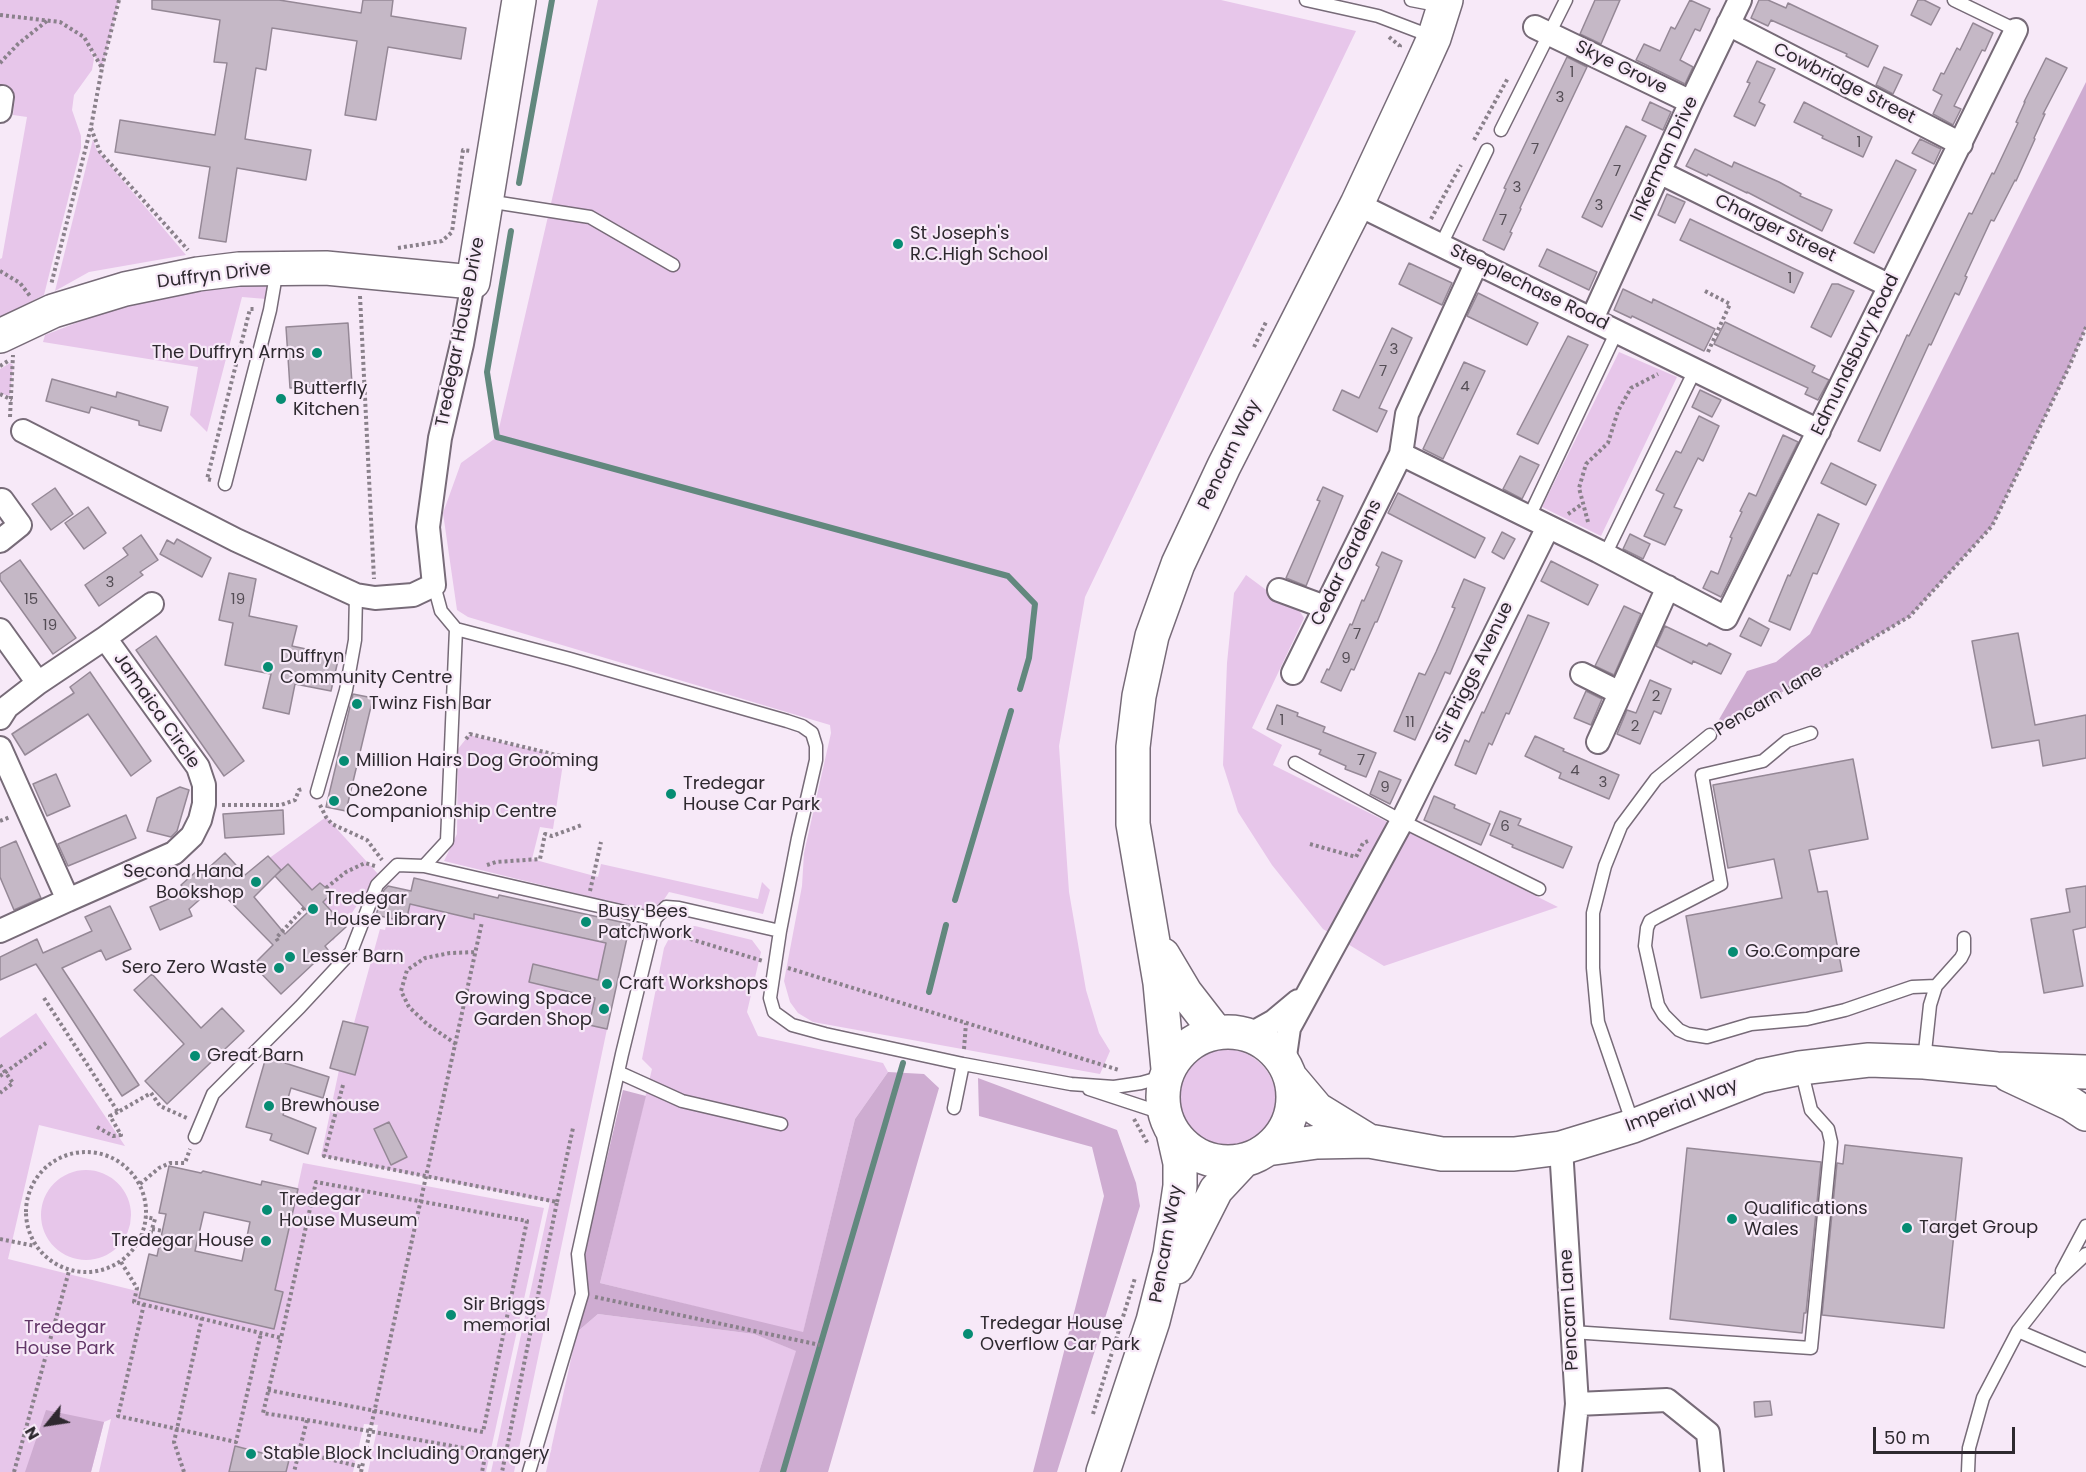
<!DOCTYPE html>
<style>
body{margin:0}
#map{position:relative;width:2086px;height:1472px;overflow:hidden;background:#f7e9f8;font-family:Poppins,sans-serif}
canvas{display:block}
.north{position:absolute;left:18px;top:1394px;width:60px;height:60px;-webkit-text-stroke:4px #f7e9f8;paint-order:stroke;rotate:240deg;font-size:16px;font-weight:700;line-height:24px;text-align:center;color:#2e292f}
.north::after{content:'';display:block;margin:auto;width:21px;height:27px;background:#2e292f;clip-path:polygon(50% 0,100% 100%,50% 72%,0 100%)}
.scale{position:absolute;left:1873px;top:1427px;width:142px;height:27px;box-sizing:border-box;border:3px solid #2e292f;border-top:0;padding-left:8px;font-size:18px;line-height:21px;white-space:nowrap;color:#2e292f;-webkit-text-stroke:4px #f7e9f8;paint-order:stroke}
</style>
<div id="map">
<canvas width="2086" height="1472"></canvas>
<div class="north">N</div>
<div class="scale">50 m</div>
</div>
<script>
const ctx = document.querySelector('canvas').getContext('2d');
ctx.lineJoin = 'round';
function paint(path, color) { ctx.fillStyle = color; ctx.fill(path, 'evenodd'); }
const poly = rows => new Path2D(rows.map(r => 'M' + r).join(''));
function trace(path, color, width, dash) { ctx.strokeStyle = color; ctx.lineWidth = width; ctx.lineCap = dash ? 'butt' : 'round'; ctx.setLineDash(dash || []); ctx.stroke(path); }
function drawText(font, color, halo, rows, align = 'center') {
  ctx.font = font + ' Poppins,sans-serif'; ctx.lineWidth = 4.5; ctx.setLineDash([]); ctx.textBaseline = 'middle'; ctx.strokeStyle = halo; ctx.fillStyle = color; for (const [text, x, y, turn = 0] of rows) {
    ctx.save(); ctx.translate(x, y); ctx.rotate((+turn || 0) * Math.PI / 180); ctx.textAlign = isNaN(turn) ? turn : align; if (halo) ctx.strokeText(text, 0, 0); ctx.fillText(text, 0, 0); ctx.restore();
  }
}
paint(poly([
 [0,0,119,0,102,68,87,44,94,59,92,70,74,95,72,110,81,136,81,148,44,295,0,317,0,259,2,258,27,117,13,115,15,97,0,96],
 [598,0,1221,0,1356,31,1085,597,1059,746,1069,892,1086,990,1099,1033,1110,1051,1100,1074,813,1022,798,1013,790,1002,784,981,802,886,804,853,831,733,830,725,468,617,457,610,443,513,461,463,497,437],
 [93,139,96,149,186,255,89,272,55,291],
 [223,284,268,285,266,299,242,297,207,432,190,415,198,367,43,342,45,335,102,313,187,291],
 [1619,352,1677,377,1601,536,1542,507],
 [10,363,13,365,10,395,8,396,0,393,0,369],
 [1246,575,1277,598,1299,610,1304,618,1252,728,1282,745,1273,765,1558,907,1384,966,1323,929,1272,865,1238,812,1223,765,1227,663,1234,593],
 [469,735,564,757,553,829,540,827,532,859,598,877,601,864,758,899,762,882,770,890,763,914,669,892,659,907,652,912,444,861,457,834,458,749],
 [326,817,378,874,333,941,264,862],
 [410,904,473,919,474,915,606,943,589,1024,607,1029,514,1472,491,1472,550,1202,321,1156,339,1070,355,1074,368,1028,354,1023,380,929,385,930,388,918],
 [695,926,752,940,761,952,747,1012,758,1036,883,1063,888,1072,855,1119,803,1333,600,1283,652,1069,642,1059,664,948,675,927],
 [36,1013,125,1146,39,1125,8,1259,141,1292,274,1328,283,1293,275,1290,303,1163,544,1208,486,1472,368,1472,378,1425,364,1424,353,1472,286,1472,289,1460,236,1446,229,1472,99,1472,111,1419,104,1422,91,1472,0,1472,0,1038],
 '1174 1100a51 51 0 1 1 102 0a51 51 0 1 1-102 0Z',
 '41 1215a45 45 0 1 1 90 0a45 45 0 1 1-90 0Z',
 [598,1314,754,1334,797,1351,759,1472,546,1472,577,1332]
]), '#e7c6ea');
paint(poly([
 [2086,82,2086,327,2069,367,1992,526,1910,616,1710,735,1747,671,1776,662,1810,634],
 [888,1072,924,1074,939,1088,828,1472,759,1472,796,1351,754,1334,598,1314,577,1332,571,1311,623,1090,646,1096,600,1283,803,1332,855,1119],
 [978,1078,1117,1130,1136,1183,1140,1206,1057,1472,1033,1472,1104,1196,1092,1147,979,1116],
 [46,1410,104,1422,91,1472,25,1472]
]), '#ceacd1');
trace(poly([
 [519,183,552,0],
 [511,231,487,372,497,437,1008,576,1035,604,1029,658,1020,689],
 [955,900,1011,711],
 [929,992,946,925],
 [783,1472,903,1063]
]), '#62887e', 6);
const building = poly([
 [152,0,279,0,361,13,363,0,393,0,391,16,466,28,461,59,388,47,376,120,345,115,357,41,272,28,266,70,256,68,245,139,311,150,306,180,237,168,226,242,199,238,210,167,115,152,120,120,215,135,227,63,214,62,220,20,152,9,152,0],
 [1595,0,1620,0,1601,44,1580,34,1595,0],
 [1690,0,1710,9,1700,31,1695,29,1680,60,1693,67,1685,84,1636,60,1644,44,1660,51,1671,27,1675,29,1690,0],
 [1759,0,1768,0,1786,8,1788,3,1878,46,1868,67,1846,56,1847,54,1771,20,1768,26,1751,18,1759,0],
 [1918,0,1924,0,1940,8,1931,25,1911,15,1918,0],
 [1973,23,1993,33,1985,51,1982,50,1954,106,1961,109,1953,125,1933,114,1942,95,1933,90,1941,73,1944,74,1957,48,1960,50,1973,23],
 [1567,57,1587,67,1520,208,1521,209,1510,232,1512,233,1504,250,1483,240,1506,189,1504,188,1567,57],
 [2046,58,2067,68,2043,114,2045,114,2034,138,2035,139,2016,181,2015,180,1994,221,1991,220,1965,276,1967,277,1959,295,1955,293,1931,345,1929,344,1880,451,1858,441,1903,344,1907,335,1909,336,1969,213,1972,214,1992,173,1994,174,2018,123,2016,122,2025,102,2024,102,2046,58],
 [1757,61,1775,69,1759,102,1765,105,1755,126,1734,116,1750,83,1747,82,1757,61],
 [1884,67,1902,75,1893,94,1876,85,1884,67],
 [1650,102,1671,112,1663,130,1642,120,1650,102],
 [1804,102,1872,137,1863,157,1822,138,1823,136,1794,122,1804,102],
 [1626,126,1646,136,1602,227,1582,217,1626,126],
 [1920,139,1941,149,1934,164,1912,153,1920,139],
 [1695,149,1732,167,1734,162,1779,182,1801,194,1800,196,1832,210,1822,231,1747,192,1747,193,1708,174,1707,176,1686,166,1695,149],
 [1896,160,1916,170,1874,253,1854,243,1896,160],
 [1667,194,1685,202,1675,223,1658,215,1667,194],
 [1690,219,1803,273,1794,293,1680,240,1690,219],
 [1547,249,1597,272,1589,290,1539,266,1547,249],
 [1409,263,1452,283,1442,305,1399,284,1409,263],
 [1832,284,1838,284,1854,291,1831,337,1811,327,1832,284],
 [1623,289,1652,303,1653,299,1715,329,1704,351,1632,316,1631,318,1614,310,1623,289],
 [1478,293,1538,323,1527,345,1467,316,1478,293],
 [1725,322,1815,366,1812,372,1829,380,1818,400,1805,394,1808,388,1714,344,1725,322],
 [348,323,352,384,290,388,286,327,348,323],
 [1392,328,1412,338,1379,408,1387,411,1377,432,1333,410,1342,390,1359,398,1392,328],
 [1568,336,1588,345,1538,444,1517,434,1568,336],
 [1464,362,1485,371,1443,459,1423,449,1464,362],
 [52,379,116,397,117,392,168,407,161,431,139,425,139,421,91,407,89,413,46,401,52,379],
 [1700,390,1721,400,1712,417,1692,407,1700,390],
 [1699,416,1719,426,1703,461,1698,458,1674,507,1682,510,1665,545,1644,536,1664,494,1656,490,1676,451,1681,453,1699,416],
 [1783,435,1798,442,1721,597,1703,588,1711,571,1718,574,1732,538,1730,537,1742,512,1740,511,1749,493,1756,496,1783,435],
 [1520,456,1539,465,1522,499,1503,489,1520,456],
 [1831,463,1876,485,1866,505,1821,483,1831,463],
 [1323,487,1343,496,1306,586,1286,578,1320,501,1317,500,1323,487],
 [55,488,73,514,51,530,32,504,55,488],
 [1398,493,1485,538,1475,558,1388,513,1398,493],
 [88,507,106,533,84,549,65,523,88,507],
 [1818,514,1839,524,1817,574,1813,573,1790,630,1769,621,1788,575,1790,576,1818,514],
 [1502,532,1515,539,1504,559,1492,552,1502,532],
 [1630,534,1650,544,1643,559,1623,549,1630,534],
 [141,535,158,560,140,572,143,575,99,606,85,585,128,555,123,548,141,535],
 [177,539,211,558,202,577,160,554,167,540,174,544,177,539],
 [1382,552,1402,561,1377,622,1375,622,1354,670,1351,669,1341,691,1321,682,1327,669,1329,670,1350,624,1352,625,1362,600,1364,601,1379,567,1376,565,1382,552],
 [20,560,76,638,53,654,0,580,0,574,20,560],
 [1551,561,1598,585,1588,605,1541,581,1551,561],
 [229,573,256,579,249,616,297,626,292,646,339,656,331,691,295,684,289,714,263,708,271,674,225,665,233,623,219,620,229,573],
 [1464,579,1485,588,1450,674,1445,672,1415,740,1394,731,1419,673,1425,675,1436,652,1455,608,1452,607,1464,579],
 [1624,606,1641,614,1614,675,1595,666,1624,606],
 [1528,615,1549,623,1509,714,1506,713,1492,745,1489,743,1476,774,1455,765,1465,740,1469,742,1482,712,1484,713,1528,615],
 [1749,618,1769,629,1761,646,1740,636,1749,618],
 [1665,626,1707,646,1709,643,1731,654,1721,674,1693,661,1692,664,1656,646,1665,626],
 [2018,633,2035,725,2086,715,2086,758,2043,766,2039,740,1992,748,1972,641,2018,633],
 [156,636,244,761,224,776,136,650,156,636],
 [90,672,151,761,131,776,88,714,25,755,12,734,74,693,70,687,90,672],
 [1650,680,1671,689,1661,714,1654,711,1640,744,1617,734,1627,710,1636,713,1650,680],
 [1586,691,1602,699,1591,725,1574,718,1586,691],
 [353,694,373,698,346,811,326,807,353,694],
 [1277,705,1298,713,1297,716,1325,727,1323,732,1376,753,1366,777,1345,769,1346,766,1319,754,1321,750,1267,729,1277,705],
 [1535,736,1564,749,1563,751,1619,775,1609,799,1559,778,1561,773,1525,756,1535,736],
 [1853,759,1868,839,1809,850,1818,892,1827,891,1842,971,1701,998,1686,916,1782,898,1774,859,1728,868,1713,785,1853,759],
 [1379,771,1401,780,1390,804,1370,794,1379,771],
 [56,774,70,806,47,816,33,784,56,774],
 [180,787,189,790,177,831,171,837,147,831,157,798,180,787],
 [1434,796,1455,805,1454,808,1490,824,1481,845,1424,820,1434,796],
 [283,810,284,834,225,838,223,814,283,810],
 [1500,811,1521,819,1518,825,1572,847,1563,868,1512,847,1513,845,1490,835,1500,811],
 [126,815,136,838,68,866,58,844,126,815],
 [16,841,41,898,14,910,0,877,0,848,16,841],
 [225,853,245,875,268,856,281,870,254,897,285,934,308,912,275,876,288,864,312,890,320,883,326,888,331,894,323,902,346,927,325,946,328,950,281,994,253,965,273,945,215,886,189,909,192,916,160,930,150,907,186,891,181,885,200,868,204,872,225,853],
 [414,878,498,898,499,895,630,924,607,1029,589,1025,595,998,529,982,533,964,598,980,606,943,474,914,474,919,410,904,406,922,376,915,384,890,388,886,411,891,414,878],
 [2086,886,2086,927,2073,930,2083,986,2044,993,2031,919,2070,912,2066,889,2086,886],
 [110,906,131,949,106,960,101,950,62,968,139,1085,122,1096,36,964,0,980,0,957,37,939,43,953,92,931,85,917,110,906],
 [152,974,201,1028,222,1008,244,1031,167,1104,145,1081,184,1044,134,990,152,974],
 [343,1021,368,1027,355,1075,330,1068,343,1021],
 [266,1057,329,1077,323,1098,291,1088,283,1115,316,1128,308,1154,270,1140,272,1134,246,1127,266,1057],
 [389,1122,407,1157,391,1165,374,1129,389,1122],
 [1845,1145,1962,1158,1944,1328,1822,1315,1837,1163,1843,1164,1845,1145],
 [1687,1148,1821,1162,1806,1313,1804,1313,1802,1333,1670,1319,1687,1148],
 [169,1166,201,1173,203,1171,261,1185,262,1181,298,1189,275,1290,283,1292,274,1329,139,1298,149,1254,157,1256,166,1214,159,1213,169,1166],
 [204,1212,250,1222,242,1261,195,1251,204,1212],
 [1770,1401,1772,1415,1755,1417,1754,1402,1770,1401],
 [235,1446,289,1460,286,1472,229,1472,235,1446]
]);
paint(building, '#c5b8c6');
trace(building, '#958896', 1.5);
const lane = poly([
 [1306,0,1378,16,1433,37],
 [1411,0,1442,6],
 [1954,0,2016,30],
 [1501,130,1566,0],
 [487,201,590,217,673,265],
 [1441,245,1487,150],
 [225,484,270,310,277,269],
 [1529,517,1617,331],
 [1605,555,1695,370],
 [434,585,441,611,456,629,570,659,787,721,802,726,812,733,816,746,816,760,798,838,780,931,770,998,774,1012,792,1025,825,1034,963,1064,1071,1084,1114,1087,1141,1083,1166,1076],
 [1811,733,1787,741,1763,761,1702,775,1721,884,1657,917,1650,921,1647,928,1645,946,1658,1005,1664,1015,1679,1030,1688,1034,1707,1037,1751,1024,1807,1019,1845,1010,1912,987,1936,986,1961,958,1964,952,1964,938],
 [1295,763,1402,821,1539,889],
 [317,792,346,690,355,640,356,595],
 [424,866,447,841,456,629],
 [1924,1061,1930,1005,1936,986],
 [618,1072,682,1101,781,1124],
 [1089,1089,1165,1114],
 [954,1108,963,1064],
 [1633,1124,1598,1022,1593,968,1593,913,1605,866,1621,826,1656,779,1710,735],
 [195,1137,213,1094,300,1007,351,952,377,885,397,865,424,866,655,919],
 [2062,1271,2086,1226],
 [2018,1331,2086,1360],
 [1572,1332,1811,1348,1831,1142,1828,1129,1811,1110,1801,1069],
 [529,1472,582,1294,578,1254,622,1054,655,919,666,907,679,908,780,931],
 [1968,1472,1969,1448,1983,1398,2018,1331,2057,1281,2086,1254]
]);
const street = poly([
 [1728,24,1961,144],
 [1535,27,1691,102],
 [0,111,2,97],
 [1659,172,1890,286],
 [1357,204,1819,431],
 [1477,262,1407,414,1401,454,1598,551,1726,618,2016,30],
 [1592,319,1691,102,1740,0],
 [23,431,236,540,356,595,375,598,413,595,434,585,428,527,440,438,462,344,473,282],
 [0,541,20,525,2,500],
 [1279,590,1325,607],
 [0,630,38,683],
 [105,638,152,604],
 [1293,673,1401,454],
 [1582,674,1620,693],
 [0,718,7,707,38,683,105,638,198,767,204,785,204,804,200,820,192,836,174,853,68,900,0,748],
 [1598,742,1668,587],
 [0,931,68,900],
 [1242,1033,1256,1031,1274,1021,1298,1001],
 [1284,1063,1289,1028,1402,821,1548,527],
 [1561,1148,1577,1404,1570,1472],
 [1577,1404,1667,1400,1708,1433,1712,1472]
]);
const secondary = poly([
 [0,336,53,311,125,289,198,274,239,269,326,268,473,282,519,0],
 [1163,955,1185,992,1216,1032],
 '1163 1097a65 65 0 1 1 130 0a65 65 0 1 1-130 0Z',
 [1168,1069,1160,983,1133,824,1133,747,1139,696,1152,636,1178,564,1224,466,1357,204,1420,69,1434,38,1446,0],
 [2009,1075,2071,1104,2086,1114],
 [1290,1077,1317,1109,1369,1141],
 [1267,1149,1317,1142,1369,1141,1442,1154,1514,1154,1561,1148,1633,1126,1761,1076,1800,1068,1869,1060,1924,1062,1997,1069,2086,1072],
 [1177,1267,1216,1190,1244,1160],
 [1103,1472,1153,1321,1170,1254,1180,1186,1180,1163,1173,1132]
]);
trace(lane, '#776b78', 15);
trace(street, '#776b78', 26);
trace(secondary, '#776b78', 36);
trace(poly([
 [0,15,60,22,84,37,102,68,91,127,51,285],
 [1389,37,1400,46,1399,49],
 [0,63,18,44,48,20],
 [102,67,119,0],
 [91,128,100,152,188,250],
 [1474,140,1508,78],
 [1431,219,1461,165],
 [398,248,442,241,452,232,463,150,471,151],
 [0,271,20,283,30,296],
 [1705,291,1730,304,1707,354],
 [360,296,374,579],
 [1254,347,1266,322],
 [0,366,8,361],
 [0,394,12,400],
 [10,417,13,355],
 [211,480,207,479,250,309,255,309],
 [1568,514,1582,504],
 [1588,522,1579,488,1586,464,1608,443,1618,411,1631,388,1658,374],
 [1722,728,1910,616,1992,526,2069,367,2086,327],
 [466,739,470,734,594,764],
 [222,805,281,805,295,800,299,790,303,789],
 [320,805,326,817,332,824,367,840,382,860],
 [0,821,10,817],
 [1310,844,1356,857,1363,843,1368,841],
 [487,865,496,862,540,859,545,834,552,836,582,825],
 [326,888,346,872,365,863,375,866],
 [590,891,601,842],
 [667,932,763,961],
 [278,941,276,938,304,908],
 [788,968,1119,1070],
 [44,998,118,1112,151,1093,160,1106,189,1119],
 [456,1044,427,1024,409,1007,401,991,407,970,425,958,450,953,476,952],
 [964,1049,966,1023],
 [0,1065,13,1083,0,1093],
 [0,1076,46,1043],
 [343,1085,324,1156,557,1202,502,1472],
 [1134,1119,1148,1144],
 [97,1127,113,1136,121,1135,110,1116,118,1112],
 '26 1212a60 60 0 1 1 120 0a60 60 0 1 1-120 0Z',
 [140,1184,159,1168,170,1163,185,1163,190,1149],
 [557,1202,573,1128],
 [152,1229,163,1231],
 [141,1235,149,1237,152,1229,155,1219,146,1217],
 [0,1239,35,1246],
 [121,1262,137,1288,134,1302,281,1338,263,1413,307,1420,294,1472],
 [595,1297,820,1345],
 [144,1304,118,1416,236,1442,261,1333],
 [268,1390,483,1432,527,1221,316,1182,281,1338],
 [1093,1414,1135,1278],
 [307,1420,486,1452,482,1472],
 [299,1452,362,1467],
 [14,1472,69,1271],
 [184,1472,174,1442,202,1318],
 [361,1472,482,922]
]), '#8a818b', 4, [3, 3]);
trace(lane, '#fff', 12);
trace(street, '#fff', 22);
trace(secondary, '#fff', 33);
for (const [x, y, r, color] of [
 [898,244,6,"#068c73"],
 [317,353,6,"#068c73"],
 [281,399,6,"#068c73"],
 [268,667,6,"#068c73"],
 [357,704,6,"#068c73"],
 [344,761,6,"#068c73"],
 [671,794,6,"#068c73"],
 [334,801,6,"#068c73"],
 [256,882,6,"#068c73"],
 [313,909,6,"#068c73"],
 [586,922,6,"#068c73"],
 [1733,952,6,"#068c73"],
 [290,957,6,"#068c73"],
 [279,968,6,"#068c73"],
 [607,984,6,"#068c73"],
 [604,1009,6,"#068c73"],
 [195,1056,6,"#068c73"],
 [269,1106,6,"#068c73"],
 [267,1210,6,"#068c73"],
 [1732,1219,6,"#068c73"],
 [1907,1228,6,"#068c73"],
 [266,1241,6,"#068c73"],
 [451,1315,6,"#068c73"],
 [968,1334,6,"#068c73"],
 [251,1454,6,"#068c73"]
]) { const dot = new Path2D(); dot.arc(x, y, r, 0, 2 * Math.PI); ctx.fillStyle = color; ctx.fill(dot); trace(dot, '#f7e9f8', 2); }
drawText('15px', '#544d55', null, [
 ["1",1572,73],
 ["3",1560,98],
 ["1",1859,143],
 ["7",1535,150],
 ["7",1617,172],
 ["3",1517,188],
 ["3",1599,206],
 ["7",1503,221],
 ["1",1790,279],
 ["3",1394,350],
 ["7",1383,372],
 ["4",1465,387],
 ["3",110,583],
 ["15",31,600],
 ["19",238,600],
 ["19",50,626],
 ["7",1357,635],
 ["9",1346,659],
 ["2",1656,697],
 ["1",1282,721],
 ["11",1410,723],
 ["2",1635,727],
 ["7",1361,761],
 ["4",1575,771],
 ["3",1603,783],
 ["9",1385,788],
 ["6",1505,827]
]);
drawText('18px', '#2e292f', '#f7e9f8', [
 ["Skye Grove",1621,68,26],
 ["Cowbridge Street",1844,84,27],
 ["Inkerman Drive",1665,159,-65],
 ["Charger Street",1775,229,26],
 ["Duffryn Drive",214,276,-7],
 ["Steeplechase Road",1529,288,26],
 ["Tredegar House Drive",461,332,-79],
 ["Edmundsbury Road",1856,355,-64],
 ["Pencarn Way",1230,455,-64],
 ["Cedar Gardens",1347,563,-64],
 ["Sir Briggs Avenue",1475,673,-64],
 ["Pencarn Lane",1769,701,-31],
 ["Jamaica Circle",156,711,55],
 ["Imperial Way",1682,1106,-21],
 ["Pencarn Way",1167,1244,-80],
 ["Pencarn Lane",1570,1310,-93]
]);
drawText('18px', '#2e292f', '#f7e9f8', [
 ["St Joseph's",910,234],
 ["R.C.High School",910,255],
 ["The Duffryn Arms",305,353,"right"],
 ["Butterfly",293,389],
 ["Kitchen",293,410],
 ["Duffryn",280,657],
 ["Community Centre",280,678],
 ["Twinz Fish Bar",369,704],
 ["Million Hairs Dog Grooming",356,761],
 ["Tredegar",683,784],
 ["House Car Park",683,805],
 ["One2one",346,791],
 ["Companionship Centre",346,812],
 ["Second Hand",244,872,"right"],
 ["Bookshop",244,893,"right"],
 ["Tredegar",325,899],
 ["House Library",325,920],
 ["Busy Bees",598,912],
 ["Patchwork",598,933],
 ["Go.Compare",1745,952],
 ["Lesser Barn",302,957],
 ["Sero Zero Waste",267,968,"right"],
 ["Craft Workshops",619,984],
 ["Growing Space",592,999,"right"],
 ["Garden Shop",592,1020,"right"],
 ["Great Barn",207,1056],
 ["Brewhouse",281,1106],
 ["Tredegar",279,1200],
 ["House Museum",279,1221],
 ["Qualifications",1744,1209],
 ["Wales",1744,1230],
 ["Target Group",1919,1228],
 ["Tredegar House",254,1241,"right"],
 ["Sir Briggs",463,1305],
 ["memorial",463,1326],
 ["Tredegar House",980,1324],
 ["Overflow Car Park",980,1345],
 ["Stable Block Including Orangery",263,1454]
], 'left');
drawText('18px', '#633768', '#f7e9f8', [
 ["Tredegar",65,1328],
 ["House Park",65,1349]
]);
</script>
